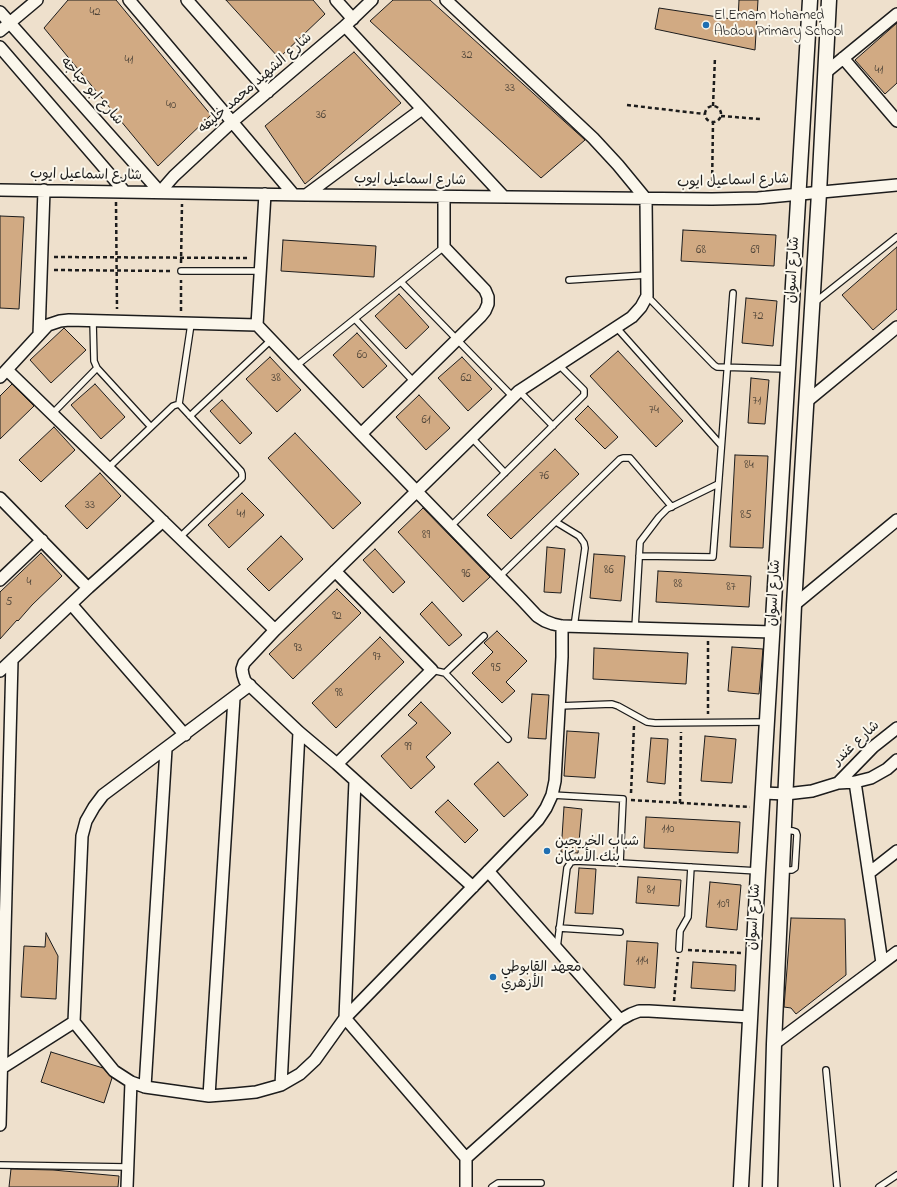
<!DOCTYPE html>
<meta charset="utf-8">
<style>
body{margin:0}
canvas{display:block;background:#eee0cc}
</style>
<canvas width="897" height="1187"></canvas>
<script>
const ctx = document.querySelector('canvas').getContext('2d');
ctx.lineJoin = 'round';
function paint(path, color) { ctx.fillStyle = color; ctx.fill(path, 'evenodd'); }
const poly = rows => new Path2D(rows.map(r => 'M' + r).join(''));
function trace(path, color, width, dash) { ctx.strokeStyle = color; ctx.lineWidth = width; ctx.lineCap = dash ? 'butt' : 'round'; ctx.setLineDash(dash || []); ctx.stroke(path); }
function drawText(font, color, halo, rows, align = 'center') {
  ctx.font = font + ' "Indie Flower","Playpen Sans Arabic",sans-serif'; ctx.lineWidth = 4; ctx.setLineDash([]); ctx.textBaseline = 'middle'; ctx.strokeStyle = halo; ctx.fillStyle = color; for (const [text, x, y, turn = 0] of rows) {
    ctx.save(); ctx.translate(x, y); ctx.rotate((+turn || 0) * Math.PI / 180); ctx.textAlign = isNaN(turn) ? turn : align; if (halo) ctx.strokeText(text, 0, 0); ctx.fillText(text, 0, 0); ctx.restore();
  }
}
const building = poly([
 [68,0,116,0,211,115,158,166,44,28,68,0],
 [226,0,313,0,325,14,279,58,226,0],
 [393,0,430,0,585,140,541,178,370,21,393,0],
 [739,0,758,0,755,50,655,29,659,8,738,20,739,0],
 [897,23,897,83,885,94,855,60,897,23],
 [354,52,401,103,305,184,265,126,354,52],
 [0,216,24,217,19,309,0,308,0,216],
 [683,230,776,235,774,266,681,261,683,230],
 [283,240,376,246,374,277,281,271,283,240],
 [897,247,897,309,873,330,842,295,897,247],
 [399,294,429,327,406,349,375,316,399,294],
 [746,298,777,301,773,346,742,343,746,298],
 [64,328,86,350,51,383,30,360,64,328],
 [357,333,387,366,363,388,333,355,357,333],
 [618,351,683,421,656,447,590,376,618,351],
 [270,357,301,390,277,412,246,379,270,357],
 [462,357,492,389,468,411,438,378,462,357],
 [751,378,769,380,765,424,748,423,751,378],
 [12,384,34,406,0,439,0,396,12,384],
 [95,384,125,417,101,439,71,405,95,384],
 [419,395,450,428,426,450,396,417,419,395],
 [222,400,252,433,240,444,210,411,222,400],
 [588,406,618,437,605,449,575,419,588,406],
 [54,427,75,450,41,482,19,460,54,427],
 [295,433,361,503,333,529,268,458,295,433],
 [555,449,579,474,511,539,487,515,555,449],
 [735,455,768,456,763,548,730,547,735,455],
 [100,473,121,496,87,529,65,506,100,473],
 [242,493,264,515,229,548,208,525,242,493],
 [423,508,490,577,463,602,398,532,423,508],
 [281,536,303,559,269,591,247,569,281,536],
 [547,547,565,549,561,593,544,592,547,547],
 [375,549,405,582,393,593,363,560,375,549],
 [41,553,62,576,32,605,18,621,17,620,0,639,0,592,41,553],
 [594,554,625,556,621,601,590,598,594,554],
 [658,571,751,576,749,607,656,602,658,571],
 [337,589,361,613,293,679,269,654,337,589],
 [432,602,462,635,449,646,420,614,432,602],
 [497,631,527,661,506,682,515,691,502,703,472,673,493,652,484,643,497,631],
 [380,637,404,662,336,728,312,703,380,637],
 [732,647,763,649,759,694,728,691,732,647],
 [594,648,688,653,686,684,593,679,594,648],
 [532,694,549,695,546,739,528,738,532,694],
 [421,702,451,733,426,757,435,767,411,789,381,756,417,723,408,715,421,702],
 [567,731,599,733,595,778,564,776,567,731],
 [705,736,736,739,732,783,701,781,705,736],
 [651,738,668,739,665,784,647,782,651,738],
 [498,762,528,795,504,817,474,784,498,762],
 [448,800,478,830,465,843,435,812,448,800],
 [564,807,582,809,578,853,561,852,564,807],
 [646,817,740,822,738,853,644,848,646,817],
 [579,868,596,869,593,914,575,913,579,868],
 [638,877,681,880,679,906,636,903,638,877],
 [710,882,741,885,737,930,706,927,710,882],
 [791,918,845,919,846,975,796,1014,791,1008,784,1007,791,918],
 [46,933,58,956,56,999,21,997,24,946,45,947,46,933],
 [627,941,658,943,655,988,624,985,627,941],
 [693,962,736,965,735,991,691,988,693,962],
 [51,1052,103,1068,112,1078,104,1103,41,1082,51,1052],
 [11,1169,53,1170,119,1176,118,1187,9,1187,11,1169]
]);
paint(building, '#d1aa83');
trace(building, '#1c1c1c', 1);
const service = poly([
 [181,271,260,271],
 [569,280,647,275],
 [401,282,513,397],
 [647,296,714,365,717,367,787,369],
 [814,303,897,237],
 [355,319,414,382],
 [93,321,94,361,97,368,151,427],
 [616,327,721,445],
 [296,366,444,247],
 [519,391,553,426],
 [179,404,191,324],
 [52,414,97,368],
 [190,416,271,340],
 [471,437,505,473],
 [108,468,173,406,179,404,241,471,242,474,242,478,180,537],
 [556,522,579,536,584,543,585,548,574,627],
 [450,527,584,395,584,390,559,365],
 [639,556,713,557,733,293],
 [499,577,620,459,623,458,630,458,672,507],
 [635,628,640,542,659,517,667,509,718,484],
 [432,670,445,673,484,636],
 [445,673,508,739],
 [559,706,612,704,618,706,647,722,655,723,767,722],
 [552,795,623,799,620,863],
 [783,870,792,870,795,868,797,835,796,832,793,831,784,830],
 [559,928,620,932],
 [557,948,567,868,571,862,575,861,620,863,758,871],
 [679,949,680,931,688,917,691,867],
 [826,1070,837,1187],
 [0,1165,128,1167],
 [492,1187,498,1183,541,1183],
 [879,1187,897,1175]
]);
const minor = poly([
 [129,0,294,195],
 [187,0,268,92],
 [336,0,353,19],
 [446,0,593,138,618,165,646,199,647,296,641,307,632,317,519,391,513,397,275,630,244,663,242,669,243,675,245,681,299,732,337,764,473,887],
 [0,12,160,192,174,176,232,122,345,26,372,0],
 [345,26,504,197],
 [0,31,37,0],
 [0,47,125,192],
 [843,58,897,121],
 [825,73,897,14],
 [0,190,306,195,712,199,758,198,897,185],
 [306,195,422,109],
 [257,325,265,194],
 [39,335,44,190],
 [7,370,275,630],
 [0,377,48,325,60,321,69,320,257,325,361,434,522,600,537,616,545,621,553,624,562,626,773,632],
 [806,402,897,327],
 [361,434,481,316,485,311,488,304,488,297,485,290,444,247,444,197],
 [0,498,88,588],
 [335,571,432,670,337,764],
 [0,580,42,540],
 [71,604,185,735],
 [794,605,897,520],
 [0,671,88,588,163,521],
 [250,685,103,795,94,807,86,821,82,836,74,1022,114,1071,131,1082,145,1087,209,1096,235,1094,256,1092,281,1085,300,1074,315,1060,345,1018,538,820,546,808,552,795,555,781,562,657,562,626],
 [355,781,345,1018,466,1158],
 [855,782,882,963],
 [838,783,873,747,897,728],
 [763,793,786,794,812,791,838,783,855,782,871,778,887,769,897,760],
 [488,871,620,1020],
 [869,873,897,851],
 [774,1044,897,952],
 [0,1069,74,1022],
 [281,1085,299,732],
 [145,1087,166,749],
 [209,1096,234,698],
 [0,1125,12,660],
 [127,1187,131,1082],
 [466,1187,466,1158,620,1020,631,1014,639,1011,649,1011,750,1017]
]);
const tertiary = poly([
 [741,1187,758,871,810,0],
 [770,1187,774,1044,794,605,819,193,829,0]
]);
trace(service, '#1c1c1c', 8);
trace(minor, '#1c1c1c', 14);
trace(tertiary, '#1c1c1c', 17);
trace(poly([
 [627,105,704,114],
 '705 114a8 8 0 1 1 16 0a8 8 0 1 1-16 0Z',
 [713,106,715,57],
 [721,116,760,119],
 [712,188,713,123],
 [116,202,117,309],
 [54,257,249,258],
 [181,263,182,204],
 [54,270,173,271],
 [181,311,181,280],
 [708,641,708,714],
 [631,793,634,726],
 [631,800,750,807],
 [680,803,681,732],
 [688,950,741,953],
 [674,1001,678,957]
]), '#1c1c1c', 2.5, [4, 3]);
trace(service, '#fbf7ec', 5.5);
trace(minor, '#fbf7ec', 11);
trace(tertiary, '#fbf7ec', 14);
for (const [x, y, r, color] of [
 [706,25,4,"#1f6fb2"],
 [547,851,4,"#1f6fb2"],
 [493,977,4,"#1f6fb2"]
]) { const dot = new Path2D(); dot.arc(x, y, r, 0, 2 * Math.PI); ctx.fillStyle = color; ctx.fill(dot); trace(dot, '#fbf7ec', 1.5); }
drawText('12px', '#494036', null, [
 ["42",95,13],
 ["32",467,56],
 ["41",129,61],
 ["41",879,71],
 ["33",510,89],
 ["40",171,106],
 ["36",321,116],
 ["68",701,251],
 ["69",755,251],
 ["72",758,317],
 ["60",362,356],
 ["38",276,379],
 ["62",466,379],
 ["71",757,402],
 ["74",654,411],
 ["61",426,421],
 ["84",749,466],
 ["76",544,477],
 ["33",90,506],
 ["41",241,515],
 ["85",746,516],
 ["89",426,536],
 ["86",609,571],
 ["96",466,575],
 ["4",29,583],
 ["88",678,585],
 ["87",731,588],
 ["5",9,603],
 ["92",337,617],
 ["93",298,649],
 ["97",377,658],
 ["95",496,669],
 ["98",339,694],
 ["99",408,748],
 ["110",668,830],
 ["81",651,891],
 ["109",723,905],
 ["114",642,962]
]);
drawText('14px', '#1c1c1c', '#fbf7ec', [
 ["El Emam Mohamed",714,17],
 ["Abdou Primary School",714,33],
 ["شباب الخريجين",555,843],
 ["بنك الأسكان",555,859],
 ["معهد القابوطي",501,969],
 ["الأزهري",501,985]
], 'left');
drawText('14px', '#1c1c1c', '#fbf7ec', [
 ["شارع الشهيد محمد خليفه",256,84,-41],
 ["شارع ابو حباجه",91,92,48],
 ["شارع اسماعيل ايوب",86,176,1],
 ["شارع اسماعيل ايوب",410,181,1],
 ["شارع اسماعيل ايوب",733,182,-2],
 ["شارع اسوان",794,270,-87],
 ["شارع اسوان",775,593,-87],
 ["شارع غندر",857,744,-43],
 ["شارع اسوان",755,917,-87]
]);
</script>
